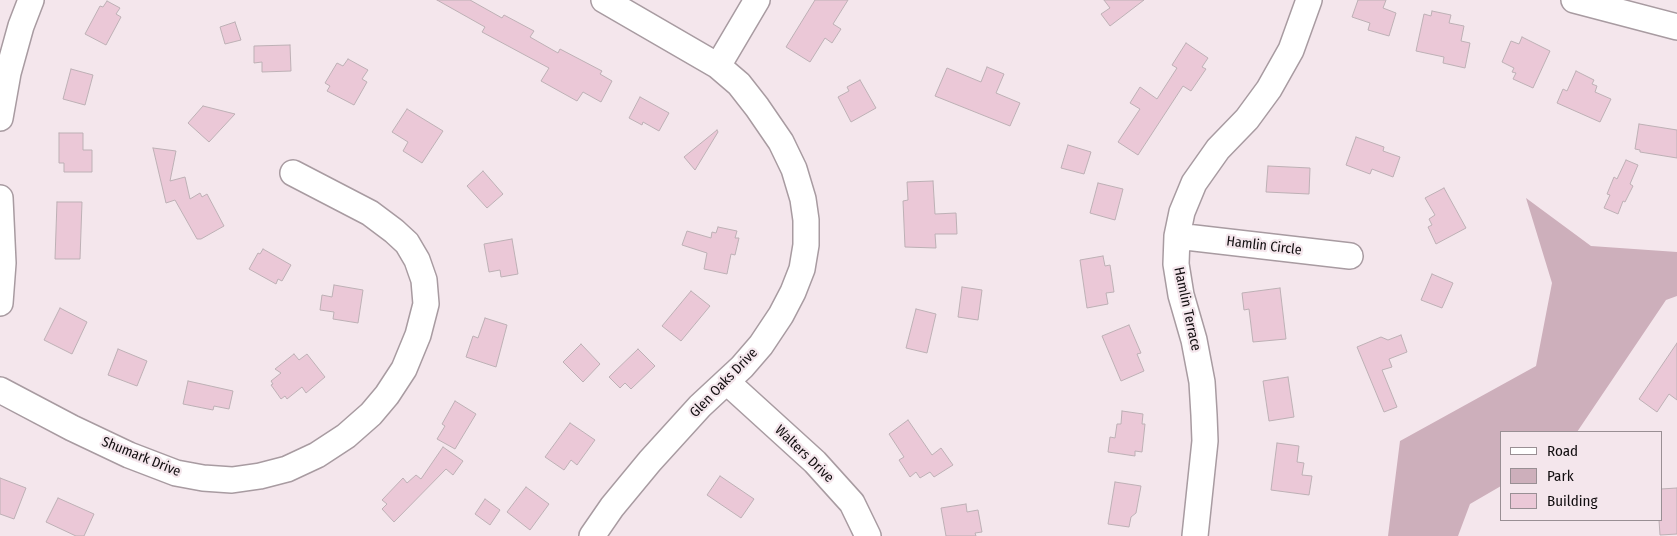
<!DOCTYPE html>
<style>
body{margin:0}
#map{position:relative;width:1677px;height:536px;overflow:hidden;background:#f4e6ec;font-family:"Fira Sans Condensed",sans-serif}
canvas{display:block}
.legend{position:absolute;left:1500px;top:431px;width:162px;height:90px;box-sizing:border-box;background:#f4e6ec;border:1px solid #998f94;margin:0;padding:6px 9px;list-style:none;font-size:15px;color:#110d0f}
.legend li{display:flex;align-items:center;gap:10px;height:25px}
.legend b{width:25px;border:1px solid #998f94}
</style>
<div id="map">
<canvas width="1677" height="536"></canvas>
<ul class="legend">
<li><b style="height:6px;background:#fff"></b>Road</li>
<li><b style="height:14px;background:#cdafbb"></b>Park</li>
<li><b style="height:14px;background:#ebc8d7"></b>Building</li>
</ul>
</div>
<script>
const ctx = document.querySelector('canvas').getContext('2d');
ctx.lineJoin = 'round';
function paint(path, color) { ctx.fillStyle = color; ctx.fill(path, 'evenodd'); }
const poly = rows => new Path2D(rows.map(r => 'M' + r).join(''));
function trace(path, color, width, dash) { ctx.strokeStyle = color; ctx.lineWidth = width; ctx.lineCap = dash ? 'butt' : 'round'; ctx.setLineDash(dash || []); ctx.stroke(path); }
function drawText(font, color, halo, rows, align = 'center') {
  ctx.font = font + ' "Fira Sans Condensed",sans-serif'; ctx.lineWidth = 4.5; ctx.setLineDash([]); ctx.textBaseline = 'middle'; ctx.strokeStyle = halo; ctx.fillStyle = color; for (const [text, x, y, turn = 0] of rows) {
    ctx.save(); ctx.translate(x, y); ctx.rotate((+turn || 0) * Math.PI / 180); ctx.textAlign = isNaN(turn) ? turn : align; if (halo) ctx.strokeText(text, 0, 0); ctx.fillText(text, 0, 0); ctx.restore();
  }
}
paint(poly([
 [1526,198,1591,246,1677,252,1677,296,1666,300,1577,432,1501,432,1501,486,1470,504,1458,536,1388,536,1400,441,1536,366,1552,283]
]), '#cdafbb');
const building = poly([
 [437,0,470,0,502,18,504,15,534,31,530,37,558,53,560,49,602,71,600,74,612,81,601,102,583,92,577,101,541,81,549,68,482,32,485,27,437,0],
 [815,0,848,0,833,24,841,29,832,43,825,38,810,62,786,47,815,0],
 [1104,0,1144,0,1110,26,1101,14,1110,8,1104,0],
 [1358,0,1386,0,1383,8,1396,13,1389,36,1368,30,1370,23,1352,17,1358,0],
 [107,1,120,8,116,14,121,17,106,45,85,34,100,6,103,7,107,1],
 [1432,11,1451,15,1449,23,1464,26,1461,41,1470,43,1465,68,1443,63,1444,57,1416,51,1424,14,1431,16,1432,11],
 [235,22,241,40,225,44,220,27,235,22],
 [1522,37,1550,51,1533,88,1513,79,1516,73,1512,72,1514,68,1502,62,1511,41,1519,44,1522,37],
 [1186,43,1208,58,1202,67,1206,69,1191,91,1183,86,1138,155,1118,142,1140,109,1130,103,1140,87,1157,99,1177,68,1172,65,1186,43],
 [290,45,291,71,262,72,262,62,254,63,254,46,290,45],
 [348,59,368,70,362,79,367,82,354,105,327,91,330,86,325,83,337,63,343,66,348,59],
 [987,67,1004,74,996,93,1020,103,1010,126,935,96,947,68,981,82,987,67],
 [71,69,93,75,85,105,63,99,71,69],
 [1576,71,1594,80,1592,84,1597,86,1595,92,1611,99,1600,122,1557,103,1563,89,1567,91,1576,71],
 [860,80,876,108,851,122,838,97,849,91,847,87,860,80],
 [640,97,669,113,659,131,643,122,642,125,629,118,640,97],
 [203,106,235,114,209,142,188,123,203,106],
 [407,109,443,131,422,163,403,151,408,142,392,132,407,109],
 [1639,124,1677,130,1677,158,1640,152,1640,150,1635,149,1639,124],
 [717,130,718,132,695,170,684,157,717,130],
 [59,133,83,133,83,150,92,150,92,172,64,172,64,163,59,163,59,133],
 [1356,137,1384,147,1383,151,1400,157,1393,177,1372,169,1370,174,1346,165,1356,137],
 [1068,145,1091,152,1084,174,1061,168,1068,145],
 [153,148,176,151,170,181,185,177,190,199,200,193,202,197,207,194,224,226,201,239,197,239,175,200,166,203,153,148],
 [1626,160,1638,165,1630,184,1633,186,1625,202,1623,201,1618,214,1604,208,1610,195,1607,194,1614,177,1617,179,1626,160],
 [1268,166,1310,168,1309,194,1266,192,1268,166],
 [483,171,503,194,487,208,467,186,483,171],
 [933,181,935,214,956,213,957,234,935,234,936,248,905,247,903,201,908,200,907,182,933,181],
 [1098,183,1123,189,1115,220,1090,213,1098,183],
 [1444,188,1466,228,1436,244,1428,227,1432,225,1429,219,1435,215,1425,198,1444,188],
 [57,202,82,202,80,259,55,259,57,202],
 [718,227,737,231,735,238,739,238,735,255,731,254,727,274,704,269,707,253,682,245,687,231,711,238,712,232,716,233,718,227],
 [512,239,518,274,501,277,500,270,489,272,484,244,512,239],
 [263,249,291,265,282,281,278,279,276,284,249,269,258,253,260,254,263,249],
 [1103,256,1105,266,1110,265,1114,292,1106,293,1108,304,1087,308,1080,260,1103,256],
 [1432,274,1453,283,1442,308,1421,300,1432,274],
 [334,285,363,290,358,323,333,319,334,312,320,310,322,295,332,297,334,285],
 [962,287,982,290,978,320,958,317,962,287],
 [1280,288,1286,339,1253,342,1249,309,1244,310,1242,293,1280,288],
 [691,291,710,306,681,341,662,326,691,291],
 [60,308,87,322,72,354,44,340,60,308],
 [916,309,936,314,927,353,906,348,916,309],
 [485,318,507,325,496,367,466,357,473,336,478,338,485,318],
 [1129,325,1141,353,1137,354,1144,371,1121,381,1102,336,1129,325],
 [1401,335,1407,352,1389,359,1392,367,1382,370,1397,407,1384,412,1357,347,1381,337,1388,340,1401,335],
 [1677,343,1677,400,1669,394,1657,412,1639,399,1677,343],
 [581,344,600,364,583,382,563,362,581,344],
 [118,349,147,361,137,386,108,375,118,349],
 [638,349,655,366,631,389,625,383,620,388,609,377,638,349],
 [294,354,299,360,307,354,325,377,306,393,302,387,287,399,285,396,281,399,271,385,273,384,271,381,281,373,275,369,294,354],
 [1288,377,1294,417,1269,421,1263,381,1288,377],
 [188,381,233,391,229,409,214,406,213,410,183,404,188,381],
 [455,401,476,414,455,449,437,439,445,426,442,424,455,401],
 [1122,411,1143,414,1142,424,1145,424,1142,452,1135,451,1135,456,1108,452,1110,437,1115,438,1117,424,1121,424,1122,411],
 [908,420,932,455,941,448,953,465,934,477,930,472,920,478,916,472,910,477,899,460,904,457,889,434,908,420],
 [570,423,595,440,577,465,571,460,564,470,545,457,570,423],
 [1277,443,1299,446,1297,462,1304,463,1302,475,1312,476,1309,495,1271,490,1277,443],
 [443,447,463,461,453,475,446,469,394,522,382,509,387,504,382,500,403,478,407,483,416,475,421,479,443,447],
 [720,476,754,499,741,518,707,495,720,476],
 [0,478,26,488,14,519,0,514,0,478],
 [1115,482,1141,486,1136,513,1131,517,1129,527,1108,524,1115,482],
 [526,487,549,504,530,530,507,512,526,487],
 [1677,488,1677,534,1660,535,1659,520,1661,520,1661,489,1677,488],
 [58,498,94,514,84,536,76,536,46,522,58,498],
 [485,499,500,510,490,525,475,514,485,499],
 [966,504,967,512,978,510,982,532,975,533,976,536,946,536,941,508,966,504]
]);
paint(building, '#ebc8d7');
trace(building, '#bdb0b5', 1);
const minor = poly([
 [1574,0,1677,27],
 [718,66,757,0],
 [0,118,8,73,21,26,31,0],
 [0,198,3,263,0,303],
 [1177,236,1350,256],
 [727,382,815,462,852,503,868,536],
 [0,390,72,428,129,455,176,473,203,478,232,480,260,476,287,469,317,455,346,436,371,414,387,395,404,369,418,335,426,304,424,280,417,260,407,243,394,231,370,213,293,173],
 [592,536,612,507,650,461,700,406,742,367,761,345,781,315,793,292,802,269,806,245,806,220,803,199,794,169,781,142,757,107,739,84,718,66,604,0],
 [1195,536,1205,441,1204,415,1202,382,1194,340,1181,295,1176,264,1177,236,1182,212,1194,183,1218,149,1247,119,1269,89,1291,50,1309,0]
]);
trace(minor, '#a89ba1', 28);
trace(minor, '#fff', 25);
drawText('14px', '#110d0f', '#f4e6ec', [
 ["Hamlin Circle",1264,246,7],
 ["Hamlin Terrace",1187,309,78],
 ["Glen Oaks Drive",724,383,-46],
 ["Walters Drive",804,454,44],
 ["Shumark Drive",141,457,22]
]);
</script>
